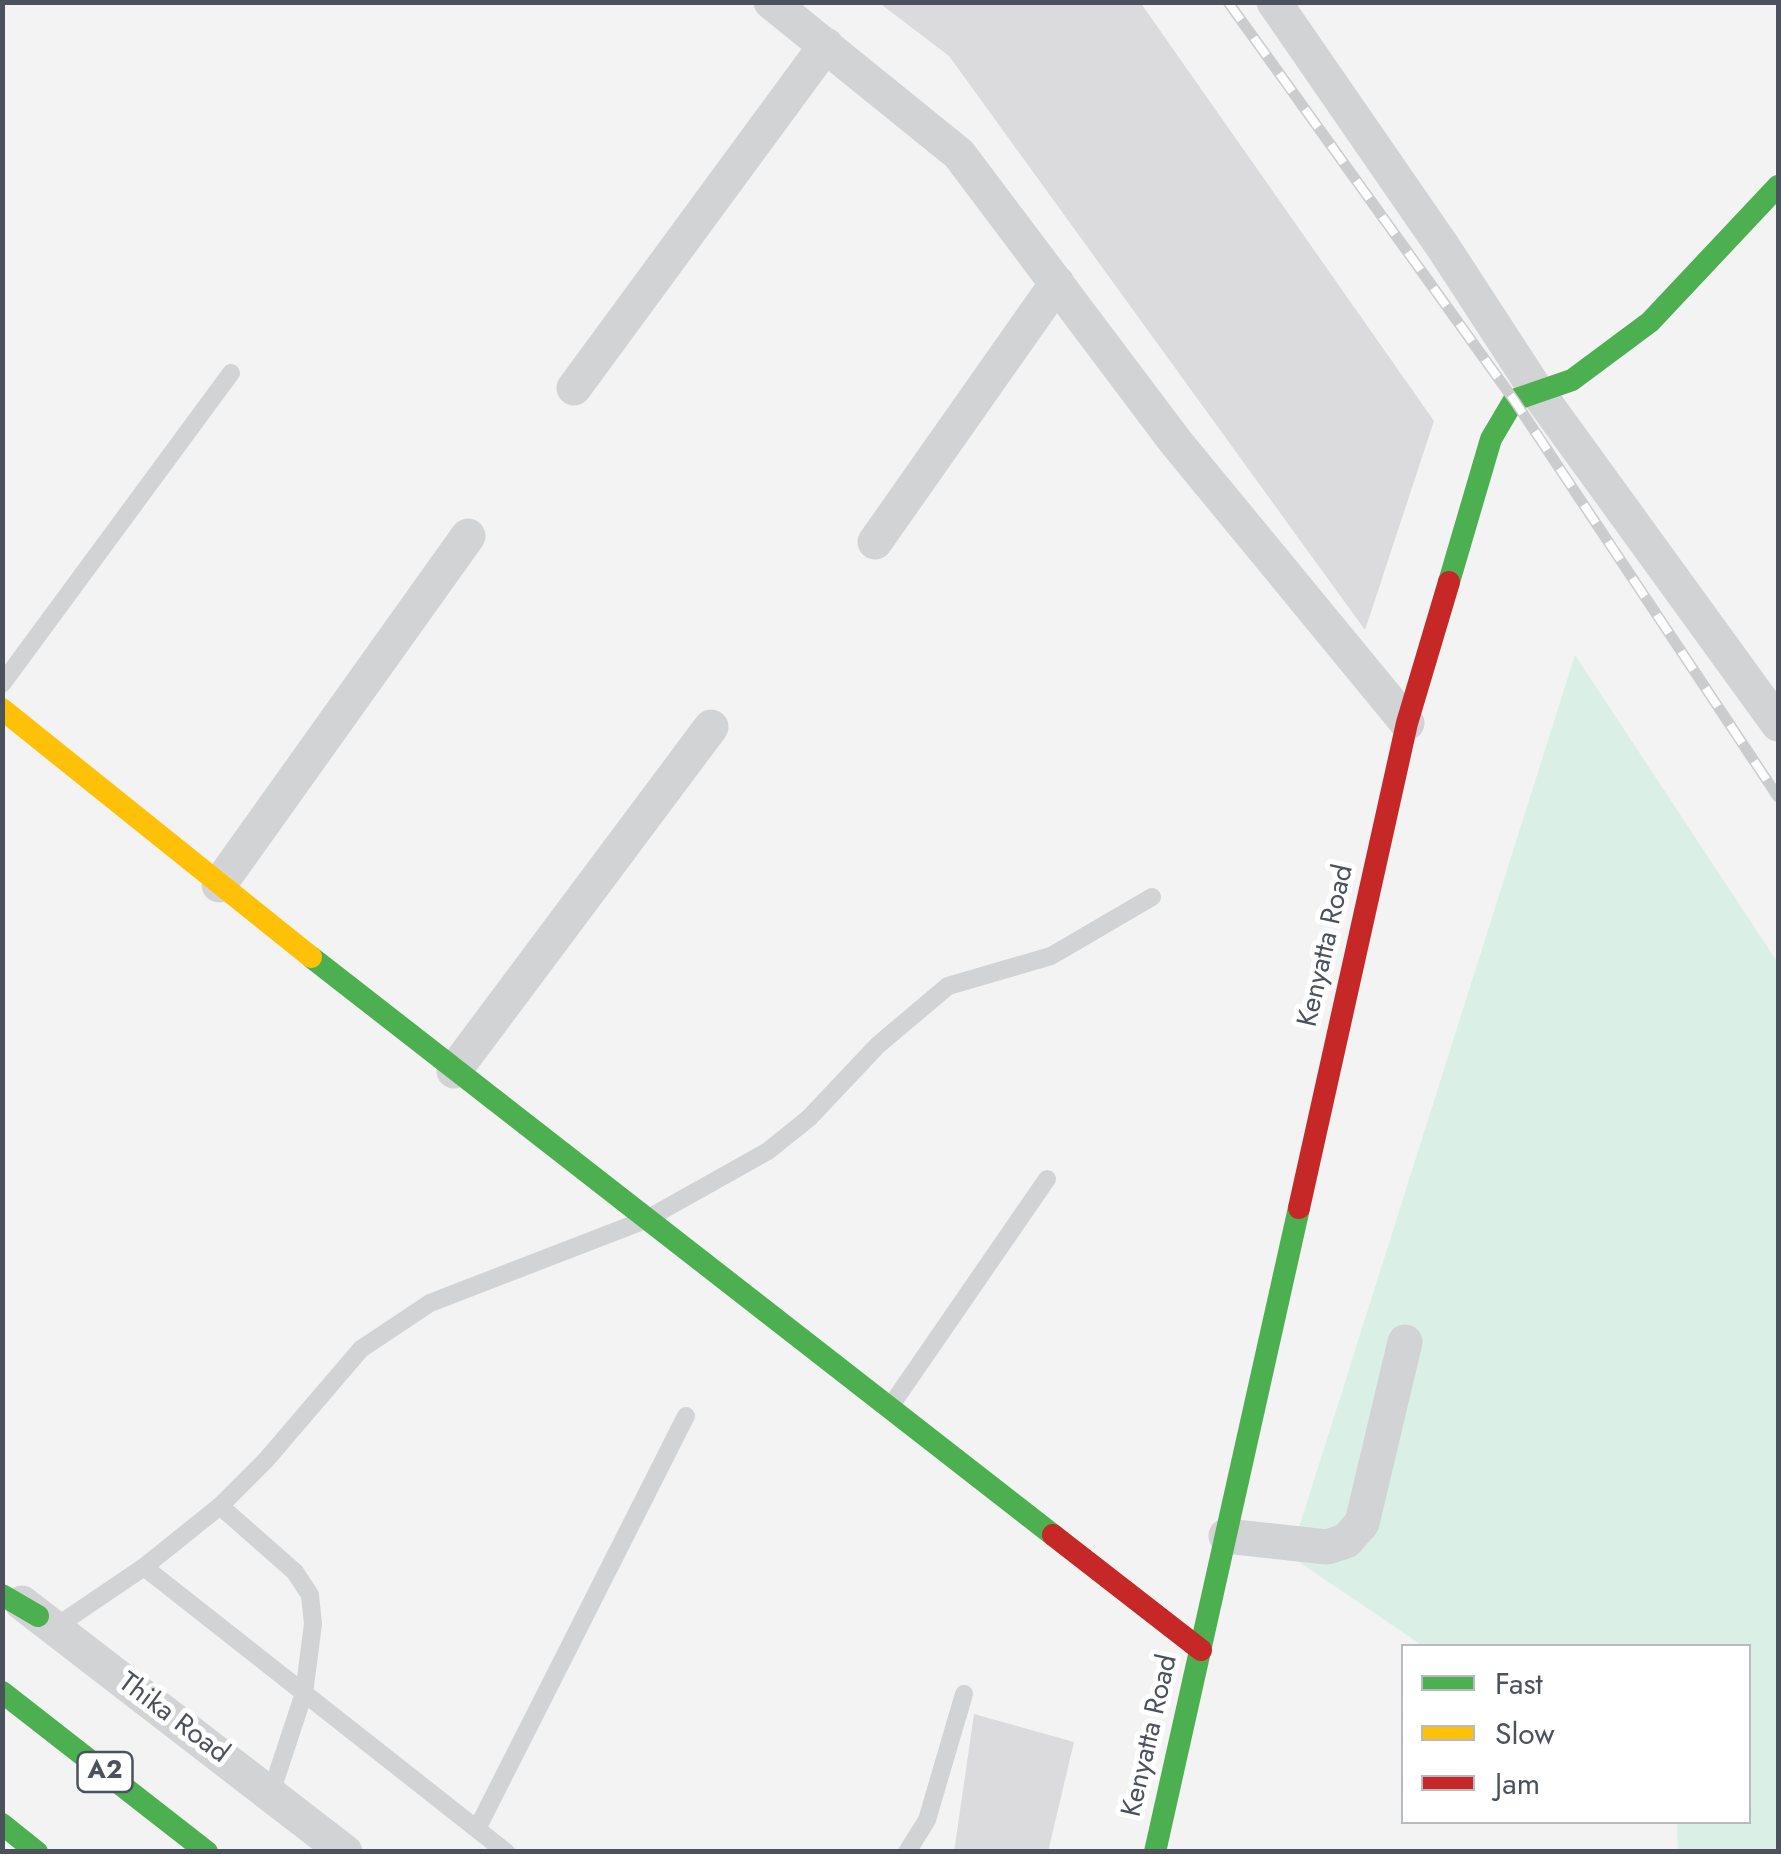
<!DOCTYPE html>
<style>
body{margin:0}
#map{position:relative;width:1781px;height:1854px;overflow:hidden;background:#f3f3f3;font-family:Jost,sans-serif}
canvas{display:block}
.frame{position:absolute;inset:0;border:5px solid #4b525e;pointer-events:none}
.legend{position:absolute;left:1401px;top:1644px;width:350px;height:180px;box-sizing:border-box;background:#fff;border:2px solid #b7babf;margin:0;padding:12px 18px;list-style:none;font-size:30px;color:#4b525e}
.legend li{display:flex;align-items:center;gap:20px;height:50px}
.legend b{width:50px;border:2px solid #b7babf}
</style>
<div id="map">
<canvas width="1781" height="1854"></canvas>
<div class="frame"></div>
<ul class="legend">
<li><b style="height:12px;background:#4caf50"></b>Fast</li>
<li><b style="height:12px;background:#ffc107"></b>Slow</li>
<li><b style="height:12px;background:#c62828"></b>Jam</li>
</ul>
</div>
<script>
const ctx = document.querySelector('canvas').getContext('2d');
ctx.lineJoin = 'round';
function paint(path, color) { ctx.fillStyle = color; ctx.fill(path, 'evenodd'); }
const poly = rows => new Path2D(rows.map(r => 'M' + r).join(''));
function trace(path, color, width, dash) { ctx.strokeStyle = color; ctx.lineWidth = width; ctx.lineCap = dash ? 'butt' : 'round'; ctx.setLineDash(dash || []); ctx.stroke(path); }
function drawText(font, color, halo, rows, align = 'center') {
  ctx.font = font + ' Jost,sans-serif'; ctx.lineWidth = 10; ctx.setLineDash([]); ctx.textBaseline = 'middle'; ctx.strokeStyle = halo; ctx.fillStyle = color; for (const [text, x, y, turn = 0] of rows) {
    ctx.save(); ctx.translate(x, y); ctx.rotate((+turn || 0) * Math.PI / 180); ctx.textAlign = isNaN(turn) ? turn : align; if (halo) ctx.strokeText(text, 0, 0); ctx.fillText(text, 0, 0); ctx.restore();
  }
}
paint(poly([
 [1575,655,1778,963,1778,1851,1678,1851,1677,1822,1748,1822,1748,1646,1423,1646,1290,1556]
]), '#daf0e6');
paint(poly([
 [878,2,1140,2,1434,421,1365,630,949,56],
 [974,1714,1074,1742,1048,1852,954,1852]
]), '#dbdbdd');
trace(poly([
 [2,684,231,373],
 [892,1404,1047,1179],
 [220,1506,295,1572,310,1595,313,1624,304,1693,271,1793],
 [144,1567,506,1852],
 [54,1628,144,1567,220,1506,266,1460,361,1349,430,1303,645,1220,768,1151,809,1118,878,1045,948,986,1051,956,1152,897],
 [477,1829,686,1416],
 [907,1852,927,1820,964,1694]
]), '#d2d3d5', 18);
trace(poly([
 [771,2,959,154,1175,441,1407,723],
 [1274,2,1443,247,1538,393,1778,724],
 [574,388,826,45],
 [875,542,1057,283],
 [219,885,468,536],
 [454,1071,711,727],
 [1226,1536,1327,1547,1346,1541,1362,1523,1405,1342],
 [22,1603,345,1852]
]), '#d2d3d5', 35);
trace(poly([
 [1449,582,1491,439,1514,400,1572,380,1650,322,1778,186],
 [311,957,1053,1535],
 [2,1595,38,1616],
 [2,1692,207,1852],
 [2,1824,37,1852],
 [1155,1852,1299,1208]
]), '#4caf50', 22);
trace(poly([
 [2,709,311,957]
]), '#ffc107', 22);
trace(poly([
 [1299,1208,1407,723,1449,582],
 [1053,1535,1201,1650]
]), '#c62828', 22);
const rail = poly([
 [1228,2,1514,400,1778,797]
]);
trace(rail, '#cbccce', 11);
trace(rail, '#fff', 8, [22]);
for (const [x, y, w] of [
 [105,1772,55]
]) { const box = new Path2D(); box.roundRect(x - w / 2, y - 20, w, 40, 8); ctx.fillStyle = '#fff'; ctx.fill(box); trace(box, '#4b525e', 2.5); }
drawText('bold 25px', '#4b525e', null, [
 ["A2",105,1772]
]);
drawText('28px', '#4b525e', '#fff', [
 ["Kenyatta Road",1327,946,-77],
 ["Thika Road",173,1719,37],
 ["Kenyatta Road",1151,1736,-77]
]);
</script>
